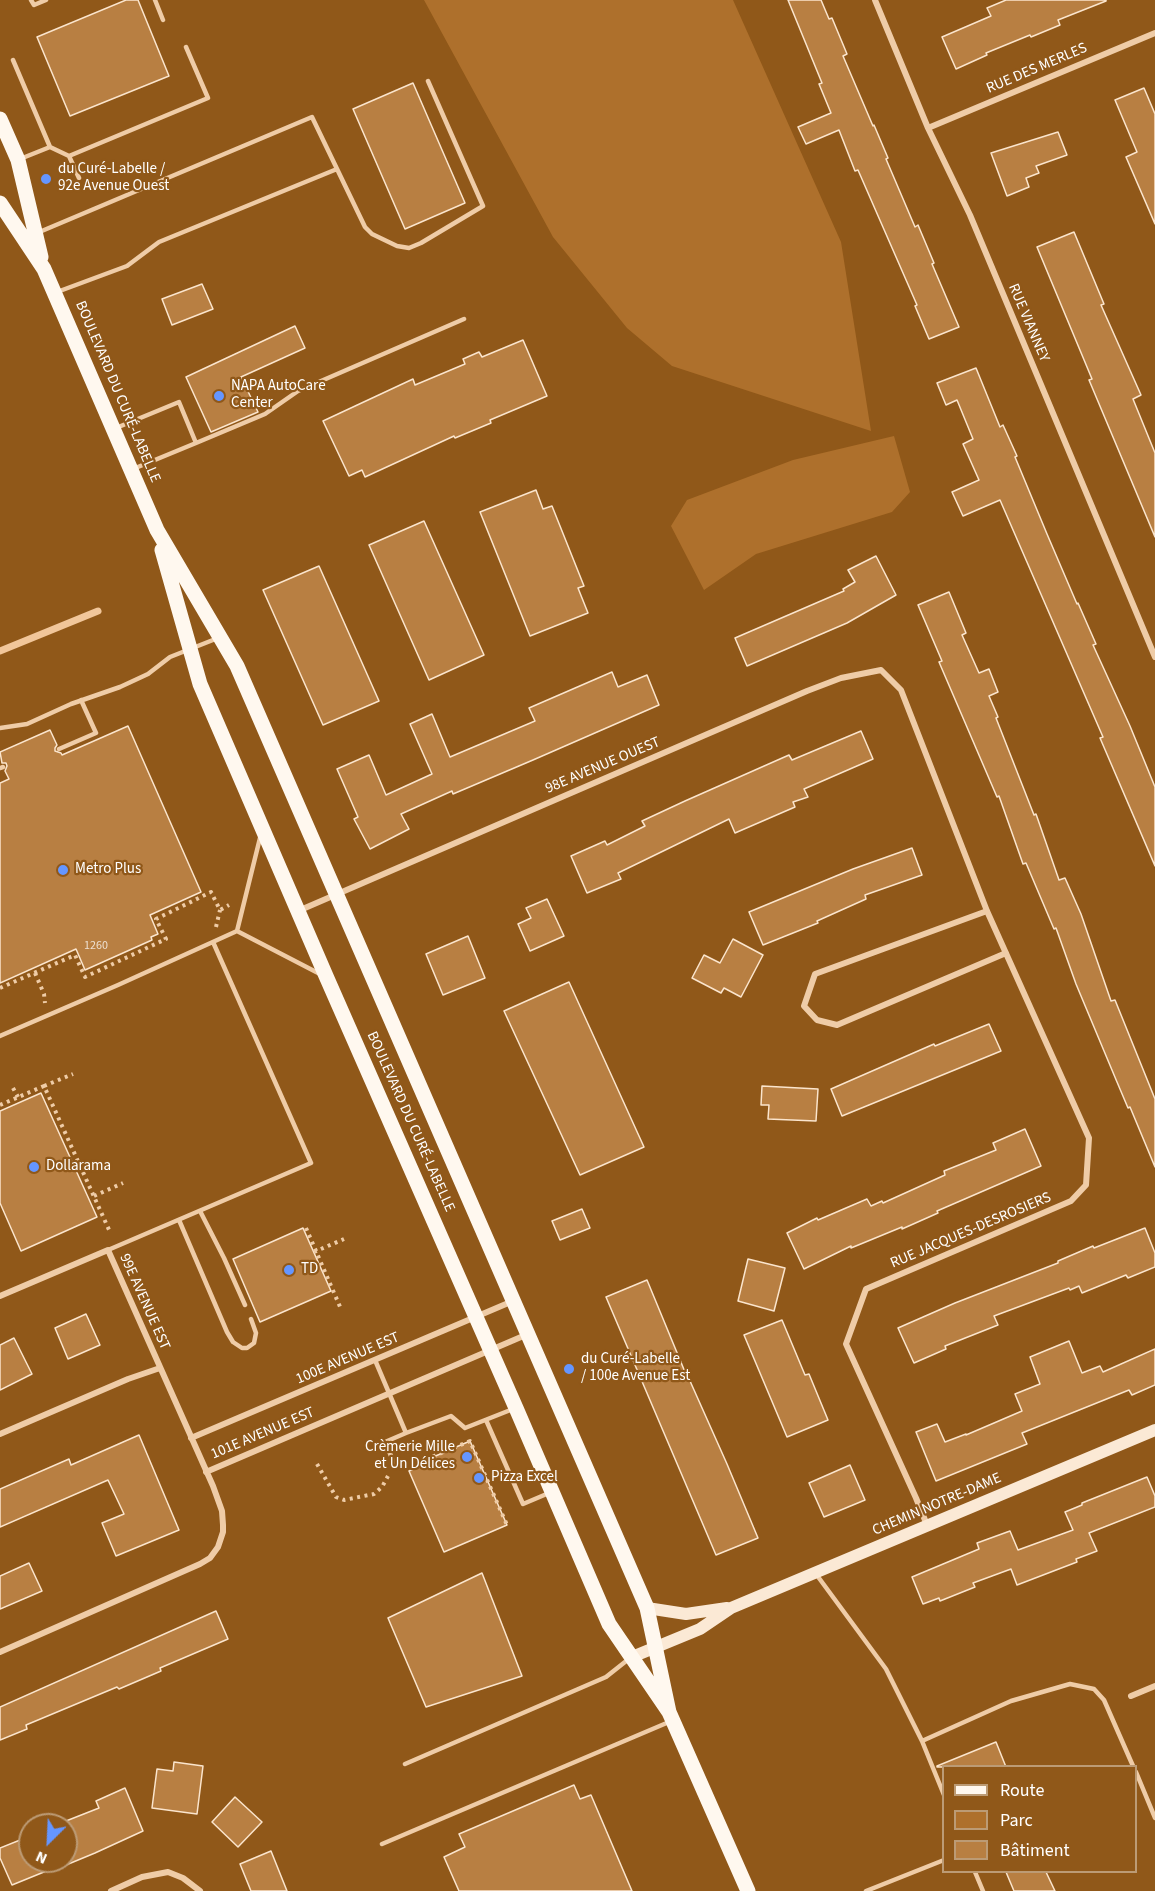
<!DOCTYPE html>
<meta charset="utf-8">
<style>
body{margin:0}
#map{position:relative;width:1155px;height:1891px;overflow:hidden;background:#905819;font-family:"Source Sans 3",sans-serif}
canvas{display:block}
.legend{position:absolute;left:942px;top:1765px;width:195px;height:108px;box-sizing:border-box;background:#905819;border:2px solid #bc9b75;margin:0;padding:8px 10px;list-style:none;font-size:18px;color:#fff}
.legend li{display:flex;align-items:center;gap:12px;height:30px}
.legend b{width:30px;border:2px solid #bc9b75}
.north{position:absolute;left:18px;top:1813px;width:60px;height:60px;box-sizing:border-box;background:#905819;border:2px solid #bc9b75;border-radius:50%;rotate:204deg;font-size:16px;font-weight:700;line-height:24px;text-align:center;color:#fff}
.north::after{content:'';display:block;margin:auto;width:21px;height:27px;background:#6596ff;clip-path:polygon(50% 0,100% 100%,50% 72%,0 100%)}
</style>
<div id="map">
<canvas width="1155" height="1891"></canvas>
<ul class="legend">
<li><b style="height:8px;background:#fff8ef"></b>Route</li>
<li><b style="height:16px;background:#ae702c"></b>Parc</li>
<li><b style="height:16px;background:#b87f42"></b>Bâtiment</li>
</ul>
<div class="north">N</div>
</div>
<script>
const ctx = document.querySelector('canvas').getContext('2d');
ctx.lineJoin = 'round';
function paint(path, color) { ctx.fillStyle = color; ctx.fill(path, 'evenodd'); }
const poly = rows => new Path2D(rows.map(r => 'M' + r).join(''));
function trace(path, color, width, dash) { ctx.strokeStyle = color; ctx.lineWidth = width; ctx.lineCap = dash ? 'butt' : 'round'; ctx.setLineDash(dash || []); ctx.stroke(path); }
function drawText(font, color, halo, rows, align = 'center') {
  ctx.font = font + ' "Source Sans 3",sans-serif'; ctx.lineWidth = 4.5; ctx.setLineDash([]); ctx.textBaseline = 'middle'; ctx.strokeStyle = halo; ctx.fillStyle = color; for (const [text, x, y, turn = 0] of rows) {
    ctx.save(); ctx.translate(x, y); ctx.rotate((+turn || 0) * Math.PI / 180); ctx.textAlign = isNaN(turn) ? turn : align; if (halo) ctx.strokeText(text, 0, 0); ctx.fillText(text, 0, 0); ctx.restore();
  }
}
paint(poly([
 [424,0,733,0,841,242,871,431,672,366,627,328,553,237],
 [894,436,910,492,892,512,756,554,704,590,671,526,687,500,793,460]
]), '#ae702c');
trace(poly([
 [0,651,98,611]
]), '#f1c69a', 7);
const building = poly([
 [126,0,138,0,169,76,70,116,37,37,126,0],
 [788,0,821,0,829,19,832,18,847,54,843,56,873,126,874,125,888,158,886,159,915,227,918,225,934,263,932,264,959,327,929,339,915,306,917,305,858,170,855,171,839,130,806,144,798,127,831,113,819,84,822,83,788,0],
 [1006,0,1106,0,1106,1,1058,20,1060,25,1031,37,1030,35,986,53,987,55,956,69,942,37,991,16,987,8,1006,0],
 [413,83,465,203,405,229,353,109,413,83],
 [1144,88,1155,114,1155,224,1126,157,1137,152,1115,100,1144,88],
 [1058,132,1067,155,1036,166,1039,173,1026,178,1029,187,1007,196,991,153,1058,132],
 [1074,232,1104,304,1101,305,1141,395,1133,399,1155,453,1155,537,1089,380,1092,379,1037,247,1074,232],
 [202,284,213,309,172,325,162,299,202,284],
 [295,326,305,348,241,377,258,412,211,432,186,377,295,326],
 [523,340,547,396,490,420,491,423,455,438,454,436,365,477,362,470,349,476,323,421,413,379,415,385,465,364,463,359,479,352,482,357,523,340],
 [976,368,1000,427,1003,425,1017,456,1015,457,1047,534,1077,604,1078,603,1096,644,1093,645,1130,726,1155,787,1155,866,1100,738,1103,737,1000,500,963,516,952,492,979,480,963,444,973,439,957,400,946,405,937,383,976,368],
 [536,490,543,509,552,506,584,586,578,588,588,613,530,636,480,512,536,490],
 [424,521,484,655,429,680,369,545,424,521],
 [876,556,896,595,847,623,747,666,735,638,844,591,843,589,855,582,848,570,876,556],
 [319,566,379,701,323,725,263,590,319,566],
 [949,592,966,633,962,635,979,673,989,669,998,692,989,696,998,717,996,718,1034,815,1036,814,1059,880,1065,878,1081,914,1111,1001,1115,1000,1155,1099,1155,1167,1130,1107,1128,1108,1117,1082,1076,984,1056,928,1054,929,1026,863,1023,864,999,796,997,797,939,662,942,661,918,605,949,592],
 [612,672,618,687,647,675,659,705,533,760,453,794,452,791,401,814,409,829,370,849,354,819,358,817,337,769,369,755,386,795,432,774,410,724,432,714,450,757,535,721,529,708,612,672],
 [128,726,201,892,150,915,158,934,151,937,152,940,85,970,76,949,0,983,0,783,9,779,5,771,7,766,6,763,2,763,0,752,50,730,57,745,55,748,55,751,61,753,62,755,128,726],
 [861,731,873,759,804,789,808,797,793,802,795,807,735,833,729,819,618,873,621,879,587,893,571,856,605,841,607,845,645,826,642,821,685,801,789,755,792,760,861,731],
 [912,848,922,875,865,895,866,899,817,921,818,923,763,945,749,912,853,869,912,848],
 [547,899,564,936,530,951,518,924,531,918,526,908,547,899],
 [468,936,485,978,443,995,426,954,468,936],
 [733,939,763,955,741,997,724,988,721,993,692,978,704,955,720,963,733,939],
 [569,982,644,1147,580,1175,504,1011,569,982],
 [989,1024,1001,1051,842,1116,831,1089,934,1044,935,1046,989,1024],
 [762,1086,818,1089,816,1121,768,1119,769,1105,761,1105,762,1086],
 [41,1093,97,1217,21,1251,0,1203,0,1111,41,1093],
 [1025,1129,1041,1166,937,1211,938,1213,902,1229,902,1227,851,1248,851,1246,804,1269,787,1233,817,1218,818,1220,867,1199,871,1206,882,1201,883,1203,945,1175,944,1171,996,1150,993,1143,1025,1129],
 [582,1209,590,1228,560,1240,552,1221,582,1209],
 [303,1228,331,1291,260,1322,233,1259,303,1228],
 [1145,1228,1155,1253,1155,1267,1128,1278,1126,1275,1082,1293,1079,1286,1070,1290,1069,1288,994,1316,998,1325,945,1346,946,1349,914,1363,898,1328,955,1303,1058,1263,1058,1261,1093,1246,1094,1248,1145,1228],
 [748,1259,785,1268,774,1311,738,1301,748,1259],
 [647,1280,685,1372,686,1372,727,1464,758,1538,716,1555,606,1297,647,1280],
 [86,1314,100,1345,68,1359,55,1328,86,1314],
 [782,1320,805,1375,809,1374,828,1420,787,1437,744,1335,782,1320],
 [14,1338,32,1374,0,1390,0,1345,14,1338],
 [1069,1341,1082,1373,1100,1366,1103,1372,1155,1349,1155,1385,1132,1395,1129,1390,1022,1433,1027,1444,936,1481,916,1432,937,1424,945,1442,966,1434,966,1435,1022,1411,1015,1394,1040,1384,1030,1357,1069,1341],
 [139,1435,179,1530,116,1556,102,1523,124,1514,108,1480,0,1527,0,1489,69,1459,71,1465,139,1435],
 [470,1441,507,1525,444,1552,409,1471,432,1461,431,1458,470,1441],
 [850,1465,865,1500,824,1517,809,1483,850,1465],
 [1147,1477,1155,1496,1155,1507,1089,1533,1097,1551,1076,1559,1077,1562,1017,1585,1011,1569,973,1583,975,1587,940,1601,939,1598,923,1604,912,1577,979,1549,977,1543,1010,1531,1018,1550,1073,1530,1065,1512,1082,1505,1082,1503,1147,1477],
 [29,1563,42,1591,0,1609,0,1576,29,1563],
 [482,1573,522,1676,426,1707,388,1618,482,1573],
 [216,1611,228,1639,160,1668,161,1671,119,1689,117,1687,26,1725,27,1729,0,1740,0,1707,216,1611],
 [996,1742,1006,1767,937,1767,937,1766,996,1742],
 [174,1762,203,1766,197,1814,152,1808,157,1769,173,1771,174,1762],
 [574,1785,580,1799,591,1795,632,1891,459,1891,444,1857,465,1847,459,1834,574,1785],
 [125,1788,143,1831,95,1853,66,1865,66,1863,12,1885,0,1858,0,1848,30,1836,30,1861,66,1861,66,1821,99,1808,96,1801,125,1788],
 [235,1797,262,1822,238,1847,212,1822,235,1797],
 [271,1851,287,1891,251,1891,240,1864,271,1851],
 [1006,1872,1046,1872,1055,1891,1014,1891,1006,1872]
]);
paint(building, '#b87f42');
trace(building, '#fbe5cd', 1.5);
trace(poly([
 [216,927,220,910],
 [35,973,44,994,45,1003],
 [0,988,75,955,85,977,166,939,156,919,211,892,220,910,229,905],
 [44,1086,73,1074],
 [13,1088,18,1097],
 [0,1105,44,1086,110,1232],
 [94,1196,123,1183],
 [306,1228,341,1309],
 [314,1252,344,1239],
 [317,1464,336,1497,344,1500,374,1494,382,1487,388,1476],
 [405,1467,408,1467,470,1441,507,1525]
]), '#efcca7', 4, [3, 4.5]);
trace(poly([
 [31,0,34,5,46,0],
 [155,0,163,20],
 [13,60,50,147,20,159],
 [50,147,69,156,79,178],
 [69,156,208,98,186,47],
 [37,233,312,117,365,227,372,234,397,246,409,248,421,243,483,206,428,81],
 [57,292,127,266,159,242,337,169],
 [116,428,179,402,196,443,133,469],
 [196,443,265,414,298,391,464,319],
 [0,728,27,724,71,704,120,687,148,674,170,657,218,638],
 [59,749,96,733,81,700],
 [0,768,3,767],
 [237,931,320,974],
 [0,1036,118,985,237,931,260,838],
 [200,1211,224,1258,245,1305],
 [179,1220,227,1332,233,1342,242,1348,247,1348,254,1343,256,1333,251,1319],
 [108,1250,311,1163,213,942],
 [375,1360,406,1433,451,1416,465,1428,513,1409],
 [486,1420,523,1504,549,1493],
 [395,1465,385,1442,406,1433],
 [816,1574,886,1669,922,1741,944,1795],
 [922,1741,1011,1701,1070,1684,1094,1689,1104,1700,1133,1766],
 [405,1764,606,1677,630,1658],
 [1136,1772,1155,1818],
 [382,1844,669,1722],
 [975,1872,983,1891],
 [866,1891,944,1860]
]), '#efcca7', 4.5);
trace(poly([
 [875,0,928,128,970,215,1155,657],
 [928,128,1155,33],
 [298,911,807,691,841,678,881,670,901,690,987,911,1089,1138,1086,1185,1071,1201,866,1289,846,1344,916,1498,927,1525],
 [987,911,815,974,804,1006,817,1020,837,1025,1006,953],
 [0,1296,108,1250,213,1486,222,1511,223,1525,223,1532,218,1547,210,1558,200,1564,0,1652],
 [0,1434,128,1379,160,1368],
 [191,1438,513,1301],
 [206,1472,528,1334],
 [1131,1696,1155,1686],
 [111,1891,142,1877,168,1872,183,1878,200,1891]
]), '#efcca7', 6);
trace(poly([
 [647,1608,686,1614,727,1608],
 [632,1657,700,1629,731,1608,1155,1430]
]), '#fbe9d5', 12);
trace(poly([
 [0,119,18,160,41,257],
 [0,203,44,269,157,530,237,666,647,1608,669,1712],
 [162,550,200,684,326,976,516,1408,609,1624,669,1712,748,1891]
]), '#fff8ef', 15);
for (const [x, y, r, color] of [
 [46,179,6,"#6596ff"],
 [219,396,6,"#6596ff"],
 [63,870,6,"#6596ff"],
 [34,1167,6,"#6596ff"],
 [289,1270,6,"#6596ff"],
 [569,1369,6,"#6596ff"],
 [467,1457,6,"#6596ff"],
 [479,1478,6,"#6596ff"]
]) { const dot = new Path2D(); dot.arc(x, y, r, 0, 2 * Math.PI); ctx.fillStyle = color; ctx.fill(dot); trace(dot, '#905819', 2); }
drawText('12px', '#eddfd0', null, [
 ["1260",96,946]
]);
drawText('15px', '#fff', '#905819', [
 ["RUE DES MERLES",1037,69,-23],
 ["RUE VIANNEY",1028,323,67],
 ["BOULEVARD DU CURÉ-LABELLE",117,392,67],
 ["98E AVENUE OUEST",603,766,-23],
 ["BOULEVARD DU CURÉ-LABELLE",410,1122,66],
 ["RUE JACQUES-DESROSIERS",971,1231,-23],
 ["99E AVENUE EST",144,1302,66],
 ["100E AVENUE EST",348,1359,-23],
 ["101E AVENUE EST",263,1434,-23],
 ["CHEMIN NOTRE-DAME",937,1505,-23]
]);
drawText('15px', '#fff', '#905819', [
 ["du Curé-Labelle /",58,170],
 ["92e Avenue Ouest",58,187],
 ["NAPA AutoCare",231,387],
 ["Center",231,404],
 ["Metro Plus",75,870],
 ["Dollarama",46,1167],
 ["TD",301,1270],
 ["du Curé-Labelle",581,1360],
 ["/ 100e Avenue Est",581,1377],
 ["Crèmerie Mille",455,1448,"right"],
 ["et Un Délices",455,1465,"right"],
 ["Pizza Excel",491,1478]
], 'left');
</script>
